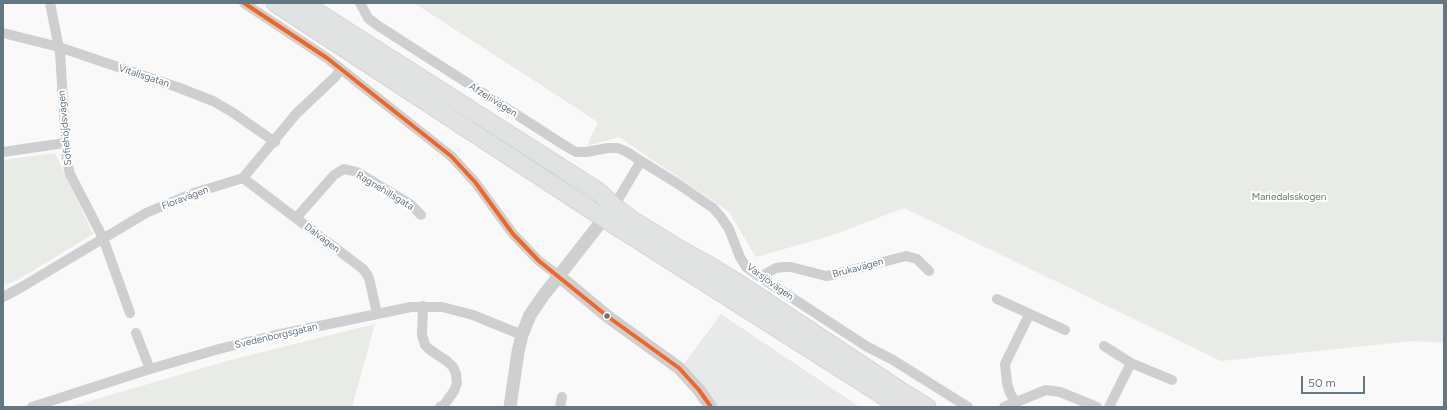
<!DOCTYPE html>
<meta charset="utf-8">
<style>
body{margin:0}
#map{position:relative;width:1447px;height:410px;overflow:hidden;background:#f9f9f9;font-family:Figtree,sans-serif}
canvas{display:block}
.frame{position:absolute;inset:0;border:4px solid #657683;pointer-events:none}
.scale{position:absolute;left:1301px;top:376px;width:64px;height:18px;box-sizing:border-box;border:2px solid #657683;border-top:0;padding-left:5px;font-size:12px;line-height:14px;white-space:nowrap;color:#657683;-webkit-text-stroke:3px #fff;paint-order:stroke}
</style>
<div id="map">
<canvas width="1447" height="410"></canvas>
<div class="frame"></div>
<div class="scale">50 m</div>
</div>
<script>
const ctx = document.querySelector('canvas').getContext('2d');
ctx.lineJoin = 'round';
function paint(path, color) { ctx.fillStyle = color; ctx.fill(path, 'evenodd'); }
const poly = rows => new Path2D(rows.map(r => 'M' + r).join(''));
function trace(path, color, width, dash) { ctx.strokeStyle = color; ctx.lineWidth = width; ctx.lineCap = dash ? 'butt' : 'round'; ctx.setLineDash(dash || []); ctx.stroke(path); }
function drawText(font, color, halo, rows, align = 'center') {
  ctx.font = font + ' Figtree,sans-serif'; ctx.lineWidth = 4; ctx.setLineDash([]); ctx.textBaseline = 'middle'; ctx.strokeStyle = halo; ctx.fillStyle = color; for (const [text, x, y, turn = 0] of rows) {
    ctx.save(); ctx.translate(x, y); ctx.rotate((+turn || 0) * Math.PI / 180); ctx.textAlign = isNaN(turn) ? turn : align; if (halo) ctx.strokeText(text, 0, 0); ctx.fillText(text, 0, 0); ctx.restore();
  }
}
paint(poly([
 [721,314,860,407,719,407,711,396,683,365]
]), '#e8e9e9');
paint(poly([
 [414,3,1444,3,1444,343,1413,341,1221,361,904,208,830,236,756,257,729,212,619,137,587,146,598,122],
 [55,153,93,234,21,278,3,286,3,160],
 [375,324,352,407,69,407,227,361]
]), '#e8ebe6');
const trunk = poly([
 [275,3,605,219,901,407],
 [303,3,598,191,614,206,631,219,683,251,707,264,735,281,901,391,927,407]
]);
trace(trunk, '#d5d6d6', 19);
trace(poly([
 [50,3,60,53,67,161,70,174,103,238,130,313],
 [244,3,327,58,451,156,475,182,513,234,539,261,559,276],
 [360,3,368,18,377,25,567,147,576,152,586,152,608,148,618,148,627,152,641,161,678,184,713,208,721,217,729,229,740,257,746,267,760,277,866,346,893,360,968,407],
 [3,33,59,47,177,87,213,101,232,112,275,142],
 [3,152,65,143],
 [243,178,363,269,368,276,370,282,377,314],
 [614,206,641,161],
 [296,218,334,175,344,169,357,172,410,204,421,215],
 [760,277,776,268,784,267,791,267,826,276,832,275,906,256,917,259,929,271],
 [3,297,20,288,146,213,191,194,243,178,296,114,335,77,341,69],
 [997,299,1065,330],
 [423,306,422,335,425,345,429,349,448,362,453,367,456,374,457,383,454,391,444,405,440,407],
 [136,333,150,369],
 [1104,346,1131,363,1172,380],
 [1015,402,1010,393,1007,383,1005,364,1029,315],
 [32,407,150,369,219,349,276,335,411,307,442,307,473,315,522,335],
 [560,407,562,397],
 [1004,407,1046,390,1060,392,1097,407],
 [1109,407,1131,363]
]), '#cecfd0', 10);
trace(poly([
 [559,276,607,316,679,368,699,390,711,407],
 [510,407,518,352,522,335,530,315,543,296,609,212]
]), '#cecfd0', 13);
trace(trunk, '#e1e2e2', 17);
trace(poly([
 [244,3,327,58,451,156,475,182,513,234,539,261,607,316,679,368,699,390,711,407]
]), '#f26522', 4);
for (const [x, y, r, color] of [
 [607,316,3.5,"#657683"]
]) { const dot = new Path2D(); dot.arc(x, y, r, 0, 2 * Math.PI); ctx.fillStyle = color; ctx.fill(dot); trace(dot, '#fff', 1.5); }
drawText('10px', '#657683', '#fff', [
 ["Vitalisgatan",144,76,18],
 ["Afzeliivägen",493,100,32],
 ["Sofiehöjdsvägen",65,128,-95],
 ["Ragnehillsgata",385,191,31],
 ["Floravägen",185,198,-21],
 ["Dalvägen",322,238,37],
 ["Brukavägen",858,268,-15],
 ["Varsjövägen",770,282,36],
 ["Svedenborgsgatan",276,336,-13]
]);
drawText('10px', '#687a64', '#fff', [
 ["Mariedalsskogen",1289,197]
]);
</script>
